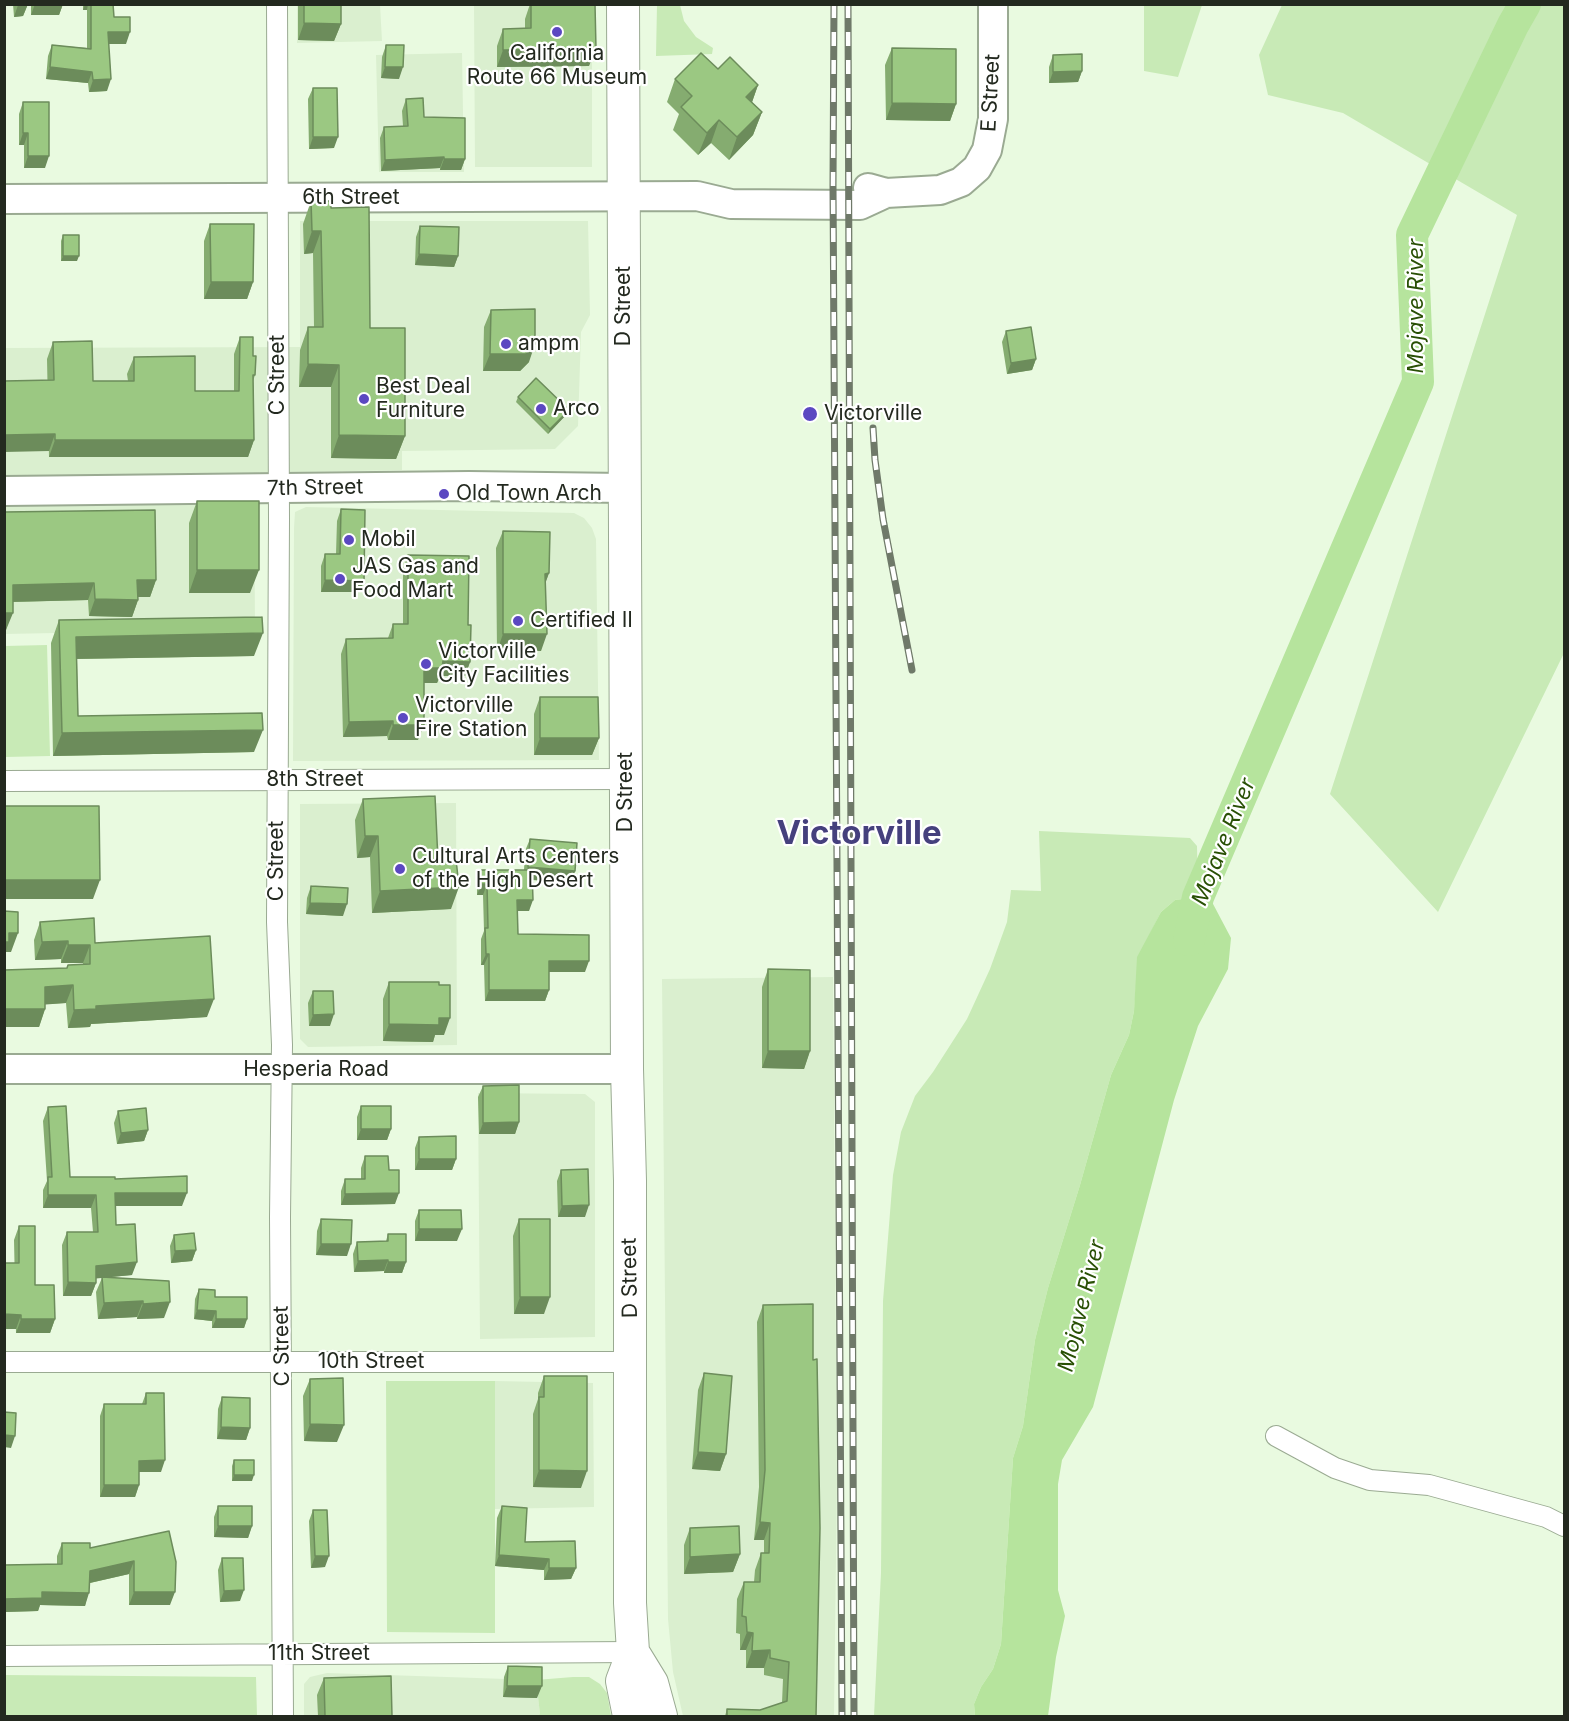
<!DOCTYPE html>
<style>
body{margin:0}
#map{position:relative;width:1569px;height:1721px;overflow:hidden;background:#e9fae0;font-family:Inter,sans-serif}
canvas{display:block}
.frame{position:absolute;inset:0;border:6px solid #23291f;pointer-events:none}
</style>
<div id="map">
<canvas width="1569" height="1721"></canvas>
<div class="frame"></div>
</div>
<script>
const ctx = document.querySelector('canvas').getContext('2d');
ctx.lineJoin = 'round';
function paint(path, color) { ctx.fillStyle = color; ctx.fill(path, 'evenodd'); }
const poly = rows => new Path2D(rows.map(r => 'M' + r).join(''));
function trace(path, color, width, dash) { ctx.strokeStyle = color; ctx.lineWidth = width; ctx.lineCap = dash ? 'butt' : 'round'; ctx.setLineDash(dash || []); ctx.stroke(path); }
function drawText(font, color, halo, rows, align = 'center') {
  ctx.font = font + ' Inter,sans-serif'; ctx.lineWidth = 4.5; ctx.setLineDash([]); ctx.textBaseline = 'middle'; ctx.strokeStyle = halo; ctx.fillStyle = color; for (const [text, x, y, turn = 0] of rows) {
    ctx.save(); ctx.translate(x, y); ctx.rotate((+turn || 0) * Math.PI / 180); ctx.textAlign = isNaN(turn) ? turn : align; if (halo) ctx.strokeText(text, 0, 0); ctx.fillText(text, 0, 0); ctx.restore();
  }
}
paint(poly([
 [297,5,380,5,382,41,297,43],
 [474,5,592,5,592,167,475,167],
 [462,53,464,172,379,172,376,55],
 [300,221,588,221,590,315,581,332,578,426,555,449,402,451,402,470,254,473,255,629,5,634,4,348,300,347],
 [306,507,574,513,584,518,592,528,596,539,599,760,293,761,294,528,295,512],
 [456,803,457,1045,308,1047,300,1039,300,804],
 [833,977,837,1480,834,1716,683,1716,673,1672,668,1619,662,979],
 [478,1093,585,1094,595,1102,595,1337,480,1339],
 [495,1381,593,1383,594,1507,495,1509],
 [327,1673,536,1680,540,1714,538,1716,304,1716,304,1684,310,1677]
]), '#daefcf');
paint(poly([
 [657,5,680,5,684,21,696,37,713,48,712,54,656,56],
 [1144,5,1202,5,1178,77,1144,71],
 [1282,5,1564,5,1564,653,1438,912,1330,794,1517,215,1343,113,1268,95,1259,55],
 [47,645,50,756,5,757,5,646],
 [1039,831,1190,838,1197,846,1198,897,1175,900,1161,912,1150,934,1136,987,1134,1011,1129,1035,1111,1075,1080,1185,1048,1288,1035,1340,1023,1426,1013,1458,1001,1644,993,1669,981,1687,974,1704,975,1716,874,1716,881,1573,883,1301,893,1175,901,1132,915,1096,933,1072,967,1019,990,969,1007,922,1011,890,1041,891],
 [386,1381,495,1381,495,1633,387,1632],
 [5,1675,256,1677,257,1716,5,1716],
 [573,1677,589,1677,600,1684,607,1693,611,1716,538,1716,540,1714,536,1680]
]), '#c8eab6');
paint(poly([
 [1198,897,1212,902,1231,938,1228,969,1198,1026,1174,1100,1093,1407,1062,1460,1058,1484,1058,1590,1065,1616,1056,1657,1048,1716,975,1716,974,1704,981,1687,993,1669,1001,1644,1013,1458,1023,1426,1035,1340,1048,1288,1080,1185,1111,1075,1129,1035,1134,1011,1137,957,1161,912,1175,900]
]), '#b6e49d');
trace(poly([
 [1189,940,1198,897,1418,382,1412,235,1513,25,1525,4]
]), '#b6e49d', 32);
const street = poly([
 [277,4,279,520,277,922,282,1045,280,1217,283,1716],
 [4,781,626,779],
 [4,1362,630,1362],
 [1276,1436,1335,1468,1370,1480,1429,1485,1546,1517,1564,1526],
 [4,1656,633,1652]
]);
const secondary = poly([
 [868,188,886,193,940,190,961,182,977,168,987,150,993,119,993,4],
 [4,199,697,196,731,204,860,205,886,193],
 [4,491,469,486,625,488],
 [4,1069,627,1069]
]);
const primary = poly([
 [623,4,627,1069,630,1181,630,1603,633,1652,622,1681,629,1716],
 [633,1652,652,1683,661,1716]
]);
trace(street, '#9aaa92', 22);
trace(secondary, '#9aaa92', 32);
trace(primary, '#9aaa92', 34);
trace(street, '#fff', 20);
trace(secondary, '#fff', 28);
trace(primary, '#fff', 32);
const rail = poly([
 [834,4,833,185,842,1716],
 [848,4,854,1716],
 [873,428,875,460,883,519,912,670]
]);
trace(rail, '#6f7969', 7);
trace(rail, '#fff', 4.5, [14]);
paint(poly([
 [13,4,28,4,23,16,14,17],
 [31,4,63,4,59,15,31,15],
 [83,4,113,4,114,17,126,44,108,44,107,91,89,92,88,83,46,79,48,56,52,45,87,48,87,10,83,10],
 [298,4,341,4,341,24,334,41,298,40],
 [530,4,595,4,589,66,497,67,497,46,503,29,525,28,525,19],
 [386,45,399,79,381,78,382,57],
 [892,48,956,104,950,121,886,120,885,65],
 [1053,55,1082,71,1078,82,1049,83,1049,67],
 [718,69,758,85,752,102,762,112,753,135,729,160,711,143,698,155,673,130,679,114,667,102,675,79],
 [313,88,334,148,309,149,308,99],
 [406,99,465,159,461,170,440,170,440,168,381,171,380,138,384,127,403,126,402,111],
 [23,102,45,168,24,168,24,145,19,145,19,114],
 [311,201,331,208,370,328,405,436,396,459,331,458,331,387,299,387,300,350,308,327,314,327,313,253,304,254,303,224],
 [210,224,253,282,247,299,204,299,204,241],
 [420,226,458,256,454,267,415,265,416,237],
 [63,235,77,261,61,261,61,241],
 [491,310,529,362,520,371,483,371,484,327],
 [1006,331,1036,359,1032,370,1007,374,1002,342],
 [240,337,253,356,255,375,253,381,254,440,248,457,49,457,47,359,53,342,93,381,128,381,127,374,134,357,195,391,234,391,234,354],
 [518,397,569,410,566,415,548,434,516,402],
 [197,501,250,593,189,593,189,523],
 [341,509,360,592,321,592,321,566,325,554,336,554,337,521],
 [4,512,156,580,150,597,138,597,138,600,132,617,89,616,88,600,13,602,6,630,4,630],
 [503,531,549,573,545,583,541,651,497,651,496,548],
 [408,555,468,625,470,662,465,676,440,676,437,683,424,683,418,740,388,740,387,736,343,737,341,654,346,639,388,638,393,624,403,624,403,569],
 [59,620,254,656,77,659,78,716,254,752,53,756,51,643],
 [540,697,599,738,592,755,534,755,534,714],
 [363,799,438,861,451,909,372,913,370,857,357,858,355,820],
 [530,839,575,871,571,883,532,880,529,911,517,911,518,934,585,972,549,972,549,990,545,1001,485,1001,484,965,481,965,481,939,484,931,483,895,477,895,477,881,481,870,524,870,525,851],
 [311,886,343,916,306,914,307,898],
 [40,922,95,943,207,1017,91,1024,90,1027,68,1028,66,1003,45,1004,45,1009,39,1027,4,1027,67,968,83,965,83,963,61,963,61,959,35,960,34,940],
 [768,969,810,1051,804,1069,762,1068,762,987],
 [389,982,439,985,444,1035,435,1035,433,1042,383,1041,383,999],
 [313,991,330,1026,309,1026,308,1003],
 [483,1086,519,1122,515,1134,479,1134,478,1097],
 [361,1106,391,1129,387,1140,357,1140,357,1117],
 [48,1107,70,1177,115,1179,182,1206,116,1206,116,1225,132,1275,110,1277,164,1318,137,1319,137,1317,98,1319,96,1292,102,1278,96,1278,96,1283,91,1296,63,1296,62,1245,67,1232,93,1232,91,1208,43,1208,43,1190,47,1181,43,1121],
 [118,1111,148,1130,144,1141,117,1144,114,1123],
 [419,1137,456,1159,452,1170,415,1170,415,1148],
 [365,1156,389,1170,395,1204,341,1205,341,1191,345,1179,361,1179,361,1168],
 [561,1170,585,1217,558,1217,557,1181],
 [419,1210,457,1241,415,1241,415,1221],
 [321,1219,347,1256,316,1255,317,1231],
 [519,1219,544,1314,514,1314,513,1236],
 [19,1226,35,1285,55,1319,50,1333,16,1333,14,1240],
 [388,1234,406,1262,402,1273,384,1273,384,1271,354,1272,353,1254,357,1242,386,1241],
 [174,1235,196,1250,192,1261,171,1263,170,1246],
 [199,1289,215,1297,247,1319,244,1328,212,1328,212,1321,194,1319,195,1299],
 [763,1305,816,1716,725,1716,727,1709,760,1710,782,1703,783,1679,764,1675,764,1668,746,1668,746,1650,740,1650,740,1634,736,1633,737,1599,744,1582,754,1582,755,1570,761,1553,764,1553,764,1540,754,1540,759,1487,757,1322],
 [704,1373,726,1454,720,1471,692,1469,698,1390],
 [544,1376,581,1488,533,1487,533,1414,538,1399,538,1393],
 [310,1379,337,1442,304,1441,303,1396],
 [146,1393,161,1472,139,1472,139,1485,135,1497,100,1497,100,1416,104,1404,142,1404],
 [222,1397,250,1428,246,1440,217,1439,218,1409],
 [234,1460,252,1481,232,1481,232,1466],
 [218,1506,252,1526,248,1538,214,1537,214,1517],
 [502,1506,525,1542,576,1568,571,1579,544,1580,544,1570,495,1566,497,1518],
 [313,1510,325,1567,311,1568,309,1521],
 [690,1528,740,1554,733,1572,684,1574,684,1545],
 [169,1531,170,1605,129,1605,129,1574,90,1583,85,1606,40,1605,38,1611,4,1612,4,1565,57,1564,57,1556,62,1543,90,1548],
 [222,1558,240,1601,220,1602,218,1570],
 [508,1666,537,1698,503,1697,504,1677],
 [324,1678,392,1716,318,1716,317,1695]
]), '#85ac70');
paint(poly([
 [28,4,23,16,14,17,18,5],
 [35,4,63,4,59,15,31,15],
 [85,4,88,4,87,10,83,10],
 [304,23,341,24,334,41,298,40],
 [108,32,130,32,126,44,104,44],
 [596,49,589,66,497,67,503,50],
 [50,67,92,72,88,83,46,79],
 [385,67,403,67,399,79,381,78],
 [1082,71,1078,82,1049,83,1053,72],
 [111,79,107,91,89,92,93,80],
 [758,85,750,108,746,97],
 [892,103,956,104,950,121,886,120],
 [762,112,753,135,729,160,737,137],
 [719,120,711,143,698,155,707,133],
 [23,133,28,133,24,145,19,145],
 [313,137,338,137,334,148,309,149],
 [28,156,49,156,45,168,24,168],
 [444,157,440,168,381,171,385,160],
 [444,159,465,159,461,170,440,170],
 [312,231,321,231,313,253,304,254],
 [419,254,458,256,454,267,415,265],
 [63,256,79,256,77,261,61,261],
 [211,282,253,282,247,299,204,299],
 [535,344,529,362,520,371,483,371,490,354],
 [1036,359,1032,370,1007,374,1011,363],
 [308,364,339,365,331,387,299,387],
 [569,410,566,415,548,434,550,429],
 [55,434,49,451,4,452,4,435],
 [339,435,405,436,396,459,331,458],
 [55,440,254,440,248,457,49,457],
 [197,570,259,570,250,593,189,593],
 [549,573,543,590,545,574],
 [137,580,156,580,150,597,131,597],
 [325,580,364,581,360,592,321,592],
 [94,583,88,600,6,602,13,585],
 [95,599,138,600,132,617,89,616],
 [4,613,13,613,6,630,4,630],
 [263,633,254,656,68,659,76,637],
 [503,634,547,634,541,651,497,651],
 [443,661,470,662,465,676,440,676,437,683,418,683,424,668],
 [393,721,387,736,343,737,349,722],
 [393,725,424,725,418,740,388,740],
 [263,730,254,752,53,756,62,733],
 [540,738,599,738,592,755,534,755],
 [365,836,378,836,370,857,357,858],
 [528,867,575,871,571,883,524,879],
 [4,880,100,880,93,899,4,899],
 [481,884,487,884,483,895,477,895],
 [459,887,451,909,372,913,380,891],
 [517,900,533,900,529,911,513,911],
 [310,903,347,904,343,916,306,914],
 [9,933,18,933,11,952,6,952,4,955,4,942],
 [68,941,61,959,35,960,42,942],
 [68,945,90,945,83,963,61,963],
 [486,954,489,954,484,965,481,965],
 [549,961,589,961,585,972,545,972],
 [73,985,66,1003,39,1005,45,987],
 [489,990,549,990,545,1001,485,1001],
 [214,999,207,1017,91,1024,90,1027,68,1028,74,1010,96,1006],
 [4,1009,45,1009,39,1027,4,1027],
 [334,1014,330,1026,309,1026,313,1015],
 [439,1018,450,1018,444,1035,435,1035,433,1042,383,1041,389,1024],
 [768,1051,810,1051,804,1069,762,1068],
 [519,1122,515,1134,479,1134,483,1123],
 [361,1129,391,1129,387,1140,357,1140],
 [148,1130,144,1141,117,1144,121,1133],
 [419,1159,456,1159,452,1170,415,1170],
 [115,1193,187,1193,182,1206,111,1206],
 [399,1193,395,1204,341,1205,345,1194],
 [48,1195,96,1195,91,1208,43,1208],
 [589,1205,585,1217,558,1217,562,1206],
 [419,1229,462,1229,457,1241,415,1241],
 [321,1244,351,1244,347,1256,316,1255],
 [196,1250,192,1261,171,1263,175,1251],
 [388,1260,384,1271,354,1272,358,1261],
 [137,1262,132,1275,91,1279,96,1266],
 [388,1262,406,1262,402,1273,384,1273],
 [68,1282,96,1283,91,1296,63,1296],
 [520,1297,550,1297,544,1314,514,1314],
 [143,1301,137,1317,98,1319,104,1303],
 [170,1302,164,1318,137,1319,143,1304],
 [197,1310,216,1311,212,1321,194,1319],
 [4,1314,21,1315,16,1329,4,1329],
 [21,1319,55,1319,50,1333,16,1333],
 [216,1319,247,1319,244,1328,212,1328],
 [310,1424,344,1425,337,1442,304,1441],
 [221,1427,250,1428,246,1440,217,1439],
 [4,1435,15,1436,11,1448,4,1447],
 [698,1452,726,1454,720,1471,692,1469],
 [165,1460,161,1472,135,1472,139,1461],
 [539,1470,587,1471,581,1488,533,1487],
 [234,1475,254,1475,252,1481,232,1481],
 [104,1485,139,1485,135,1497,100,1497],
 [760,1522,770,1523,764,1540,754,1540],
 [218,1526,252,1526,248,1538,214,1537],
 [740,1554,733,1572,684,1574,690,1557],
 [499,1555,549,1559,544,1570,495,1566],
 [315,1556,329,1556,325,1567,311,1568],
 [134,1561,129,1574,85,1584,90,1571],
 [549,1568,576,1568,571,1579,544,1580],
 [244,1590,240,1601,220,1602,224,1591],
 [42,1592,89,1593,85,1606,40,1605,38,1611,4,1612,4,1599],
 [134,1592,175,1592,170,1605,129,1605],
 [747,1632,753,1633,746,1650,740,1650],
 [770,1650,764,1668,746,1668,752,1651],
 [507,1686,542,1686,537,1698,503,1697]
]), '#6c8c5b');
const building = poly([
 [91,4,113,4,114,17,130,17,130,32,108,32,111,79,93,80,92,72,50,67,52,45,91,49,91,4],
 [304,4,341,4,341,24,304,23,304,4],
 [531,4,595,4,596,49,503,50,503,29,531,28,531,4],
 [386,45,404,45,403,67,385,67,386,45],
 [892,48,956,49,956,104,892,103,892,48],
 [701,53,718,69,730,57,758,85,746,97,762,112,737,137,719,120,707,133,681,107,692,96,675,79,701,53],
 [1082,54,1082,71,1053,72,1053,55,1082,54],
 [313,88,337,88,338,137,313,137,313,88],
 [423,98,424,117,465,118,465,159,444,159,444,157,385,160,384,127,408,126,406,99,423,98],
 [23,102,49,102,49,156,28,156,28,133,23,133,23,102],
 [311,201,331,201,331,208,369,207,370,328,405,328,405,436,339,435,339,365,308,364,308,327,323,327,321,231,312,231,311,201],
 [210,224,254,224,253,282,211,282,210,224],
 [420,226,459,227,458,256,419,254,420,226],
 [63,235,79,235,79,256,63,256,63,235],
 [535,309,535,344,526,354,490,354,491,310,535,309],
 [1031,327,1036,359,1011,363,1006,331,1031,327],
 [240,337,253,337,253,356,256,356,255,375,253,375,254,440,55,440,55,434,4,435,4,381,54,380,53,342,92,341,93,381,134,381,134,357,195,356,195,391,239,391,240,337],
 [536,378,569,410,550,429,518,397,536,378],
 [197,501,259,501,259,570,197,570,197,501],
 [341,509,365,510,364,581,325,580,325,554,340,554,341,509],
 [155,510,156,580,137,580,138,600,95,599,94,583,13,585,13,613,4,613,4,512,155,510],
 [503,531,550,532,549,573,545,574,547,634,503,634,503,531],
 [408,555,469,556,468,625,471,625,470,662,443,661,442,668,424,668,424,725,393,725,393,721,349,722,346,639,393,638,393,624,408,624,408,555],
 [262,617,263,633,76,637,78,716,262,713,263,730,62,733,59,620,262,617],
 [540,697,598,697,599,738,540,738,540,697],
 [435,796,438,861,456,859,459,887,380,891,378,836,365,836,363,799,435,796],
 [4,806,99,806,100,880,4,880,4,806],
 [530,839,577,843,575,871,528,867,530,839],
 [481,870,532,870,533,900,517,900,518,934,589,935,589,961,549,961,549,990,489,990,489,954,486,954,485,928,488,928,487,884,481,884,481,870],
 [311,886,348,888,347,904,310,903,311,886],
 [4,911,18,912,18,933,9,933,9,942,4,942,4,911],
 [94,918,95,943,210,936,214,999,96,1006,96,1009,74,1010,73,985,45,987,45,1009,4,1009,4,970,67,968,68,965,90,964,90,945,68,945,68,941,42,942,40,922,94,918],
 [768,969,810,970,810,1051,768,1051,768,969],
 [389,982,439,982,439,985,450,985,450,1018,439,1018,439,1025,389,1024,389,982],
 [313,991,333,991,334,1014,313,1015,313,991],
 [519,1085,519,1122,483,1123,483,1086,519,1085],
 [66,1106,70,1177,115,1177,115,1179,187,1176,187,1193,115,1193,116,1225,135,1224,137,1262,96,1266,96,1283,68,1282,67,1232,98,1232,96,1195,48,1195,48,1177,52,1177,48,1107,66,1106],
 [361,1106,391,1106,391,1129,361,1129,361,1106],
 [146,1108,148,1130,121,1133,118,1111,146,1108],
 [456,1136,456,1159,419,1159,419,1137,456,1136],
 [365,1156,388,1156,389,1170,399,1170,399,1193,345,1194,345,1179,365,1179,365,1156],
 [588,1169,589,1205,562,1206,561,1170,588,1169],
 [419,1210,461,1210,462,1229,419,1229,419,1210],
 [321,1219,352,1220,351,1244,321,1244,321,1219],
 [519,1219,550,1219,550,1297,520,1297,519,1219],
 [19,1226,35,1226,35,1285,54,1285,55,1319,21,1319,21,1315,4,1314,4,1263,19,1263,19,1226],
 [194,1233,196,1250,175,1251,174,1235,194,1233],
 [388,1234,406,1234,406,1262,388,1262,388,1260,358,1261,357,1242,388,1241,388,1234],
 [102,1277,169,1281,170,1302,143,1304,143,1301,104,1303,102,1277],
 [199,1289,215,1290,215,1297,247,1297,247,1319,216,1319,216,1311,197,1310,199,1289],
 [813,1304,813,1360,817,1359,820,1528,816,1716,727,1716,727,1709,760,1710,787,1701,789,1662,770,1658,770,1650,752,1651,753,1633,747,1632,746,1617,742,1616,744,1582,760,1582,761,1553,769,1553,770,1523,760,1522,765,1470,763,1305,813,1304],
 [704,1373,732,1376,726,1454,698,1452,704,1373],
 [544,1376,587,1376,587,1471,539,1470,539,1397,544,1397,544,1376],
 [343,1378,344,1425,310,1424,310,1379,343,1378],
 [146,1393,164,1393,165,1460,139,1461,139,1485,104,1485,104,1404,146,1404,146,1393],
 [222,1397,250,1398,250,1428,221,1427,222,1397],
 [4,1412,16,1413,15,1436,4,1435,4,1412],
 [234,1460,254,1460,254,1475,234,1475,234,1460],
 [218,1506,252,1506,252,1526,218,1526,218,1506],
 [502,1506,527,1508,525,1542,575,1541,576,1568,549,1568,549,1559,499,1555,502,1506],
 [313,1510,327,1510,329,1556,315,1556,313,1510],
 [739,1526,740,1554,690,1557,690,1528,739,1526],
 [169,1531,176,1562,175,1592,134,1592,134,1561,90,1571,89,1593,42,1592,42,1598,4,1599,4,1565,62,1564,62,1543,90,1543,90,1548,169,1531],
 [222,1558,243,1558,244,1590,224,1591,222,1558],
 [508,1666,542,1667,542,1686,507,1686,508,1666],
 [391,1676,392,1716,325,1716,324,1678,391,1676]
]);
paint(building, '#9bc882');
trace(building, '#6c8c5b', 1.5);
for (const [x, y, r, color] of [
 [557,32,6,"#5b48c1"],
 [506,344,6,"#5b48c1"],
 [364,399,6,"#5b48c1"],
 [541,409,6,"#5b48c1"],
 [810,414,8,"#5b48c1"],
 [444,494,6,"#5b48c1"],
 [349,540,6,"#5b48c1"],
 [340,579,6,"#5b48c1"],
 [518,621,6,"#5b48c1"],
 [426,664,6,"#5b48c1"],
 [403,718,6,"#5b48c1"],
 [400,869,6,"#5b48c1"]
]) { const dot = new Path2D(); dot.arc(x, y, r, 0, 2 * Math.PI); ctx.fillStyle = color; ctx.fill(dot); trace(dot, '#fff', 2); }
drawText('21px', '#23291f', '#fff', [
 ["California",557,54,"center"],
 ["Route 66 Museum",557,78,"center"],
 ["ampm",518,344],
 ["Best Deal",376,387],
 ["Furniture",376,411],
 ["Arco",553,409],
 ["Victorville",824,414],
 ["Old Town Arch",456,494],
 ["Mobil",361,540],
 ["JAS Gas and",352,567],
 ["Food Mart",352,591],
 ["Certified II",530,621],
 ["Victorville",438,652],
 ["City Facilities",438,676],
 ["Victorville",415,706],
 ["Fire Station",415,730],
 ["Cultural Arts Centers",412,857],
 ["of the High Desert",412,881]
], 'left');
drawText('21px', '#23291f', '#fff', [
 ["E Street",991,93,-87],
 ["6th Street",351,198],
 ["D Street",624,306,-90],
 ["C Street",278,375,-90],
 ["7th Street",315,488,-1],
 ["8th Street",315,780],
 ["D Street",626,792,-90],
 ["C Street",277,861,-90],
 ["Hesperia Road",316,1070],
 ["D Street",630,1278,-91],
 ["C Street",282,1346,-91],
 ["10th Street",371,1362],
 ["11th Street",319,1654]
]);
drawText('italic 22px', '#295005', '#fff', [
 ["Mojave River",1416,306,-90],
 ["Mojave River",1224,842,-68],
 ["Mojave River",1082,1306,-76]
]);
drawText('bold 33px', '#45407d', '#fff', [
 ["Victorville",859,834]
]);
</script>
